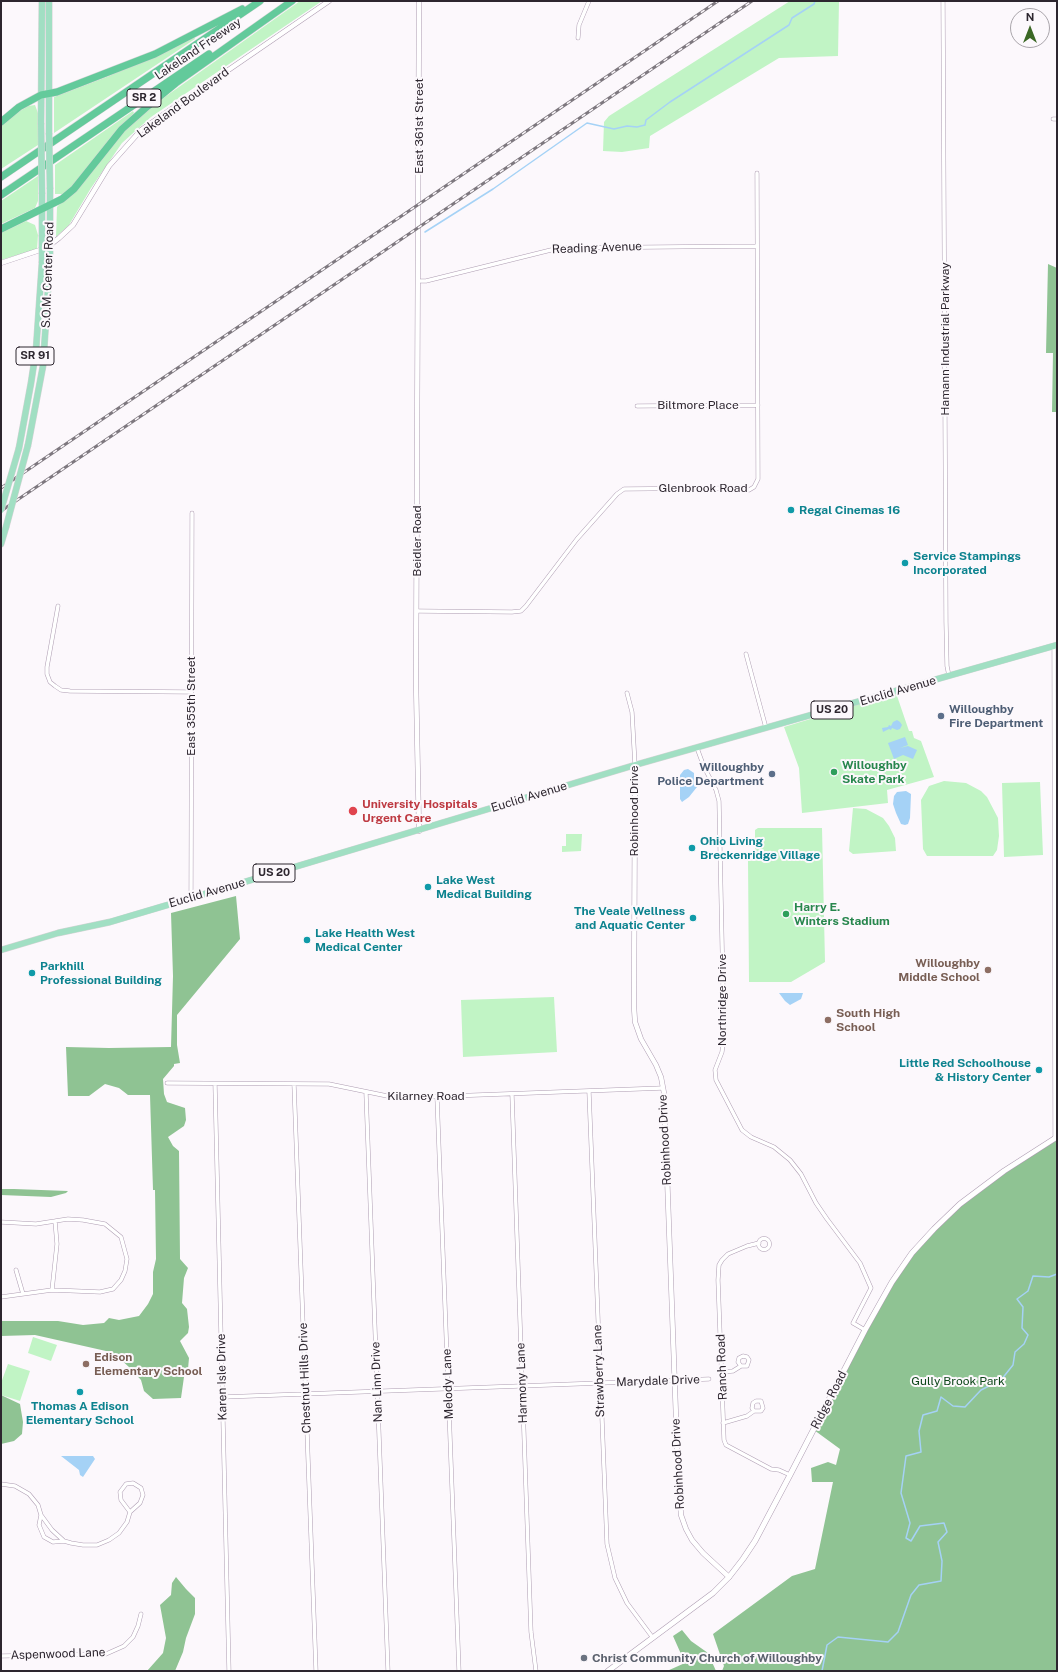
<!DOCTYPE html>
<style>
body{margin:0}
#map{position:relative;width:1058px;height:1672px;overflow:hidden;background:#fcf8fc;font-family:"Public Sans",sans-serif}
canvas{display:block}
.frame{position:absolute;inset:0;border:2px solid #2d262f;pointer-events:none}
.north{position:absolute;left:1010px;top:8px;width:40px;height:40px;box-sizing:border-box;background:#fcf8fc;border:1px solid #a9a4aa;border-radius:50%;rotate:0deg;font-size:11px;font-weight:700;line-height:16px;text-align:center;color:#2d262f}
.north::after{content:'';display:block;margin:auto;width:14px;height:18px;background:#3b6725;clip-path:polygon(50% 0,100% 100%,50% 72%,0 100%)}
</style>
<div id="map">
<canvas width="1058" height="1672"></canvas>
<div class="frame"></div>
<div class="north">N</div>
</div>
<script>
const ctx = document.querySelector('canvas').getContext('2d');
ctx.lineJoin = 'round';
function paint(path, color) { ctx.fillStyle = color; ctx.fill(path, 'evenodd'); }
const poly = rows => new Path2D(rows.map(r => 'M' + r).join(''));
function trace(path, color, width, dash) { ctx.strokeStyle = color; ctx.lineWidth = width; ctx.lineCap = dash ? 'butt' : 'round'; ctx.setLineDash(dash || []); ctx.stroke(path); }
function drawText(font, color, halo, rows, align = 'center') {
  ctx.font = font + ' "Public Sans",sans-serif'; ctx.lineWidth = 4; ctx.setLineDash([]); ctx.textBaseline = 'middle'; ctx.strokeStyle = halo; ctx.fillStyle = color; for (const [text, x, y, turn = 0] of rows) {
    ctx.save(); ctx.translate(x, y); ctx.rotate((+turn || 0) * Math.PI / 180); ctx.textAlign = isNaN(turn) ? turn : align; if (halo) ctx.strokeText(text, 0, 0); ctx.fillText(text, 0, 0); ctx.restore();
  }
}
paint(poly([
 [300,1,322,1,151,117,122,143,91,188,69,225,56,237,57,207,123,131,162,99],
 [790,1,839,1,838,56,779,58,650,136,649,148,622,152,603,151,604,122,609,116],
 [194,37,195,39,54,133,54,97,109,76],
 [35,105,38,113,38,145,1,169,1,125,7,119,28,106],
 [133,111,134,113,110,138,80,179,67,192,62,194,55,194,55,165],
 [38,176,38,201,35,208,1,224,1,201],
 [26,221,35,225,38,235,37,249,1,260,1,233],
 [896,693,909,731,912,731,914,738,921,741,934,777,887,790,888,803,802,813,799,768,784,727],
 [944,781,966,783,981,791,987,797,998,818,999,836,997,850,993,856,927,856,923,849,921,800,929,786],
 [1040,782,1043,855,1004,857,1002,783],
 [853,808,866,809,883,818,889,826,895,838,896,851,853,854,849,851],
 [758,828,822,828,825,962,791,982,749,982,748,861,755,860,755,830],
 [566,834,582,834,581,851,562,852,562,846,566,846],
 [554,997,557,1052,463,1057,461,1000],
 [33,1337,57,1345,51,1361,28,1353],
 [8,1364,30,1371,20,1401,1,1395,1,1383]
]), '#c1f4c5');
paint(poly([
 [1048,264,1057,268,1057,412,1052,412,1053,353,1046,353],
 [236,896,240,939,177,1015,177,1045,180,1063,174,1064,174,1066,163,1079,164,1094,167,1102,185,1108,186,1120,184,1126,168,1137,173,1146,179,1151,180,1259,188,1268,184,1278,182,1303,187,1309,189,1327,188,1333,180,1341,189,1358,188,1369,184,1377,181,1398,153,1399,144,1391,141,1380,130,1368,118,1357,106,1351,35,1335,1,1336,1,1321,58,1321,83,1325,104,1323,109,1318,119,1320,139,1316,148,1304,153,1294,153,1272,156,1259,155,1190,153,1190,150,1095,128,1095,119,1088,105,1084,89,1096,68,1096,66,1047,109,1048,171,1047,173,976,171,913],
 [1057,1137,1057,1671,722,1671,724,1666,713,1634,792,1576,815,1569,833,1482,812,1482,811,1468,828,1462,836,1465,840,1449,814,1430,865,1330,912,1253,960,1204],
 [1,1189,14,1189,68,1191,66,1193,51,1197,1,1195],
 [1,1395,20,1404,23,1422,22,1434,14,1441,1,1444],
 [176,1577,186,1589,195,1598,195,1614,186,1638,183,1652,175,1671,147,1671,163,1653,166,1638,160,1605,171,1595,172,1583],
 [682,1630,691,1641,708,1653,716,1671,667,1671,685,1663,673,1636]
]), '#8fc393');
paint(poly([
 [897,720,900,722,902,725,900,729,897,730,892,728,891,730,889,729,883,732,882,728,888,727,889,725,891,726,893,722],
 [905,737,908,745,900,748,908,746,917,750,913,759,903,755,894,759,888,743],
 [688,769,694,773,694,780,697,787,689,797,682,802,680,799,680,775,684,770],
 [906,791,911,794,910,818,908,824,905,825,901,824,896,813,893,804,894,796,897,792],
 [779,993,803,993,801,999,790,1005,785,1001],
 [61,1456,93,1456,95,1459,83,1477,80,1475,79,1470]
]), '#a5d2f6');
trace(poly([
 [425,232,493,189,587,123,614,129,627,126,637,127,645,125,646,120,670,102,789,25,792,18,814,4,815,1],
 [822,1671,827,1645,838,1637,888,1642,898,1632,911,1595,919,1585,941,1581,942,1561,938,1542,947,1532,944,1523,920,1526,911,1541,906,1538,910,1523,901,1493,906,1456,921,1452,919,1431,923,1415,937,1411,941,1397,953,1406,965,1407,981,1390,1001,1380,1013,1365,1015,1352,1024,1344,1028,1335,1022,1328,1023,1307,1017,1299,1028,1291,1033,1276,1049,1277,1057,1274]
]), '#a5d2f6', 1.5);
const minor = poly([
 [943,1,946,622,947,666,949,676],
 [578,38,579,25,589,1],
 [1053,119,1057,119],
 [418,281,426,281,559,248,757,246],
 [637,406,758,405],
 [58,606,47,667,47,674,50,682,55,686,61,690,70,691,191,692],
 [417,611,512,612,521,611,526,606,577,539,617,494,624,489,729,488,741,490,749,490,754,487,758,479,757,173],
 [1054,646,1055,1137],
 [746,654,766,728],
 [627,693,632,712,635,765],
 [697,748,704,767,716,790,719,801,724,1035,722,1052,715,1070,716,1080,742,1130,751,1137,774,1147,790,1160,801,1174,816,1203,827,1219,860,1263,871,1288,853,1323,865,1330],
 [191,898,192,513],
 [167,1083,329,1084,397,1098,663,1088],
 [215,1084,229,1671],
 [294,1084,316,1671],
 [589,1092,607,1544,615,1578,627,1603,653,1638],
 [366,1093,388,1671],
 [512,1095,531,1632,536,1671],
 [437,1097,459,1671],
 [1,1222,36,1224,68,1219,83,1220,105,1224,121,1237,127,1259,125,1271,121,1280,113,1289,100,1292,52,1290,1,1297],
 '758.5 1244a5.5 5.5 0 1 1 11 0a5.5 5.5 0 1 1-11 0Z',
 [759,1243,747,1246,728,1254,722,1260,719,1265,718,1280,724,1440,726,1445,771,1469,779,1470,790,1475],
 [16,1270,23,1294],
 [52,1290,57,1244,55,1221],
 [722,1372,733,1371,741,1366,747,1366,749,1360,747,1357,743,1356,739,1358,738,1362,741,1366],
 [223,1397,709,1379],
 [723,1423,747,1416,754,1411,761,1411,763,1408,761,1401,756,1401,753,1403,752,1408,754,1411],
 [1,1484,15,1486,29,1494,38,1505,41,1515,52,1530,64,1541,71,1543,83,1545,97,1545,109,1540,119,1533,127,1522,130,1512,121,1500,120,1492,126,1484,133,1483,141,1488,143,1495,140,1503,130,1512],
 [41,1515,39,1525,44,1537,53,1542,64,1541],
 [1,1656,106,1654,124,1646,133,1637,138,1626,141,1614]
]);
const tertiary = poly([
 [1,263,46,248,59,238,73,225,109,166,141,130,329,1],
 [635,765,634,1007,635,1022,641,1039,656,1065,661,1077,664,1093,678,1471,681,1515,686,1529,692,1540,703,1553,729,1577],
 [419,831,416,682,419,1]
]);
const secondary = poly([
 [608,1671,713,1593,729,1577,743,1559,755,1541,790,1475,865,1330,892,1282,912,1253,934,1229,960,1204,1004,1171,1057,1137]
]);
const primary = poly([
 [49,1,49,133],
 [41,123,42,1],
 [50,189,50,228],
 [42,235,42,194],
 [28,445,43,366,50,259],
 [19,448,31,383,36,350,42,263],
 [1,544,6,527],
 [1,950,58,933,110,922,191,898,635,765,1057,645]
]);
const motorway = poly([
 [1,122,19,107,41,95,57,92,155,54,242,9],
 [1,177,260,1],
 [1,195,209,54],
 [1,229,62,199,74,189,122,129,148,106,176,83,292,1]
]);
trace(minor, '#ae9db2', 4.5);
trace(tertiary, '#ae9db2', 5.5);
trace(secondary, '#ae9db2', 6);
trace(primary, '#d5d4d5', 7);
trace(motorway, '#d5d4d5', 8);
trace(minor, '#fff', 3.5);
trace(tertiary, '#fff', 4.5);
trace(secondary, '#fff', 5);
trace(primary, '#a1dfc3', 6);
trace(motorway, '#63ca9b', 7);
const rail = poly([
 [1,488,718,1],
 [1,511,752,1]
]);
trace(rail, '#7e787f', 3);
trace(rail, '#fcf8fc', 1.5, [4.5]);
const primaryBridge = poly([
 [41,123,42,194],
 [49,133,50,189],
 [50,259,50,228],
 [42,263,42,235],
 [1,510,19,448],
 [6,527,28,445]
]);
trace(primaryBridge, '#d5d4d5', 7, []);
trace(primaryBridge, '#a1dfc3', 6);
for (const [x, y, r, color] of [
 [791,510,4,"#0f9aa8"],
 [905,563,4,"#0f9aa8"],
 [941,716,4,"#5c6f8a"],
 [834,772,4,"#2e9e5b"],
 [772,774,4,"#5c6f8a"],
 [353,811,5,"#e0444e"],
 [692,848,4,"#0f9aa8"],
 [428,887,4,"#0f9aa8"],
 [786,914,4,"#2e9e5b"],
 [693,918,4,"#0f9aa8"],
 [307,940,4,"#0f9aa8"],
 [988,970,4,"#8d6e63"],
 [32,973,4,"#0f9aa8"],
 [828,1020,4,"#8d6e63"],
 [1039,1070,4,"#0f9aa8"],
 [86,1364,4,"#8d6e63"],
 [80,1392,4,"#0f9aa8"],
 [584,1658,4,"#6b7280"]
]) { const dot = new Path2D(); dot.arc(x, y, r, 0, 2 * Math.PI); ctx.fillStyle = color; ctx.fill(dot); trace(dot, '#fcf8fc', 1.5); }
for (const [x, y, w] of [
 [144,98,34],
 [35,356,38],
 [832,710,42],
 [274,873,42]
]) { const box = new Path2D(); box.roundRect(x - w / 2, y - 9, w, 18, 3); ctx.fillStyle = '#fcf8fc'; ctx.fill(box); trace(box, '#2d262f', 1); }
drawText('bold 11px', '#2d262f', null, [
 ["SR 2",144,98],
 ["SR 91",35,356],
 ["US 20",832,710],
 ["US 20",274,873]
]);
drawText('12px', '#2d262f', '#fcf8fc', [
 ["Lakeland Freeway",198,49,-34],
 ["Lakeland Boulevard",183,103,-36],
 ["East 361st Street",419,126,-90],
 ["Reading Avenue",597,248,-2],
 ["S.O.M. Center Road",48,275,-88],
 ["Hamann Industrial Parkway",945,339,-90],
 ["Biltmore Place",698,405],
 ["Glenbrook Road",703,488],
 ["Beidler Road",417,541,-90],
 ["Euclid Avenue",898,691,-16],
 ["East 355th Street",191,706,-90],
 ["Euclid Avenue",529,797,-17],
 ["Robinhood Drive",634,811,-90],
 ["Euclid Avenue",207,893,-16],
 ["Northridge Drive",722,1000,-90],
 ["Kilarney Road",426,1096],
 ["Robinhood Drive",665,1140,-93],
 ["Ranch Road",722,1367,-92],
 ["Strawberry Lane",599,1371,-92],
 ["Karen Isle Drive",222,1377,-91],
 ["Chestnut Hills Drive",305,1378,-92],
 ["Marydale Drive",658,1381,-2],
 ["Nan Linn Drive",377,1382,-92],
 ["Harmony Lane",522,1383,-92],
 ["Melody Lane",448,1384,-92],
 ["Ridge Road",829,1400,-63],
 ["Robinhood Drive",678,1464,-93],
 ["Aspenwood Lane",58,1654,-2]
]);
drawText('bold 12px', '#0d838f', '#fcf8fc', [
 ["Regal Cinemas 16",799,510],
 ["Service Stampings",913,556],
 ["Incorporated",913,570],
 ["Ohio Living",700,841],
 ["Breckenridge Village",700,855],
 ["Lake West",436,880],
 ["Medical Building",436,894],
 ["The Veale Wellness",685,911,"right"],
 ["and Aquatic Center",685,925,"right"],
 ["Lake Health West",315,933],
 ["Medical Center",315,947],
 ["Parkhill",40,966],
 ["Professional Building",40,980],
 ["Little Red Schoolhouse",1031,1063,"right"],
 ["& History Center",1031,1077,"right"],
 ["Thomas A Edison",80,1406,"center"],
 ["Elementary School",80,1420,"center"]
], 'left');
drawText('bold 12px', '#4e5e75', '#fcf8fc', [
 ["Willoughby",949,709],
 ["Fire Department",949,723],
 ["Willoughby",764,767,"right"],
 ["Police Department",764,781,"right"]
], 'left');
drawText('bold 12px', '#27864d', '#fcf8fc', [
 ["Willoughby",842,765],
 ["Skate Park",842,779],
 ["Harry E.",794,907],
 ["Winters Stadium",794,921]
], 'left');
drawText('bold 12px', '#be3a42', '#fcf8fc', [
 ["University Hospitals",362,804],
 ["Urgent Care",362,818]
], 'left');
drawText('bold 12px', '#785e54', '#fcf8fc', [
 ["Willoughby",980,963,"right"],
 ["Middle School",980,977,"right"],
 ["South High",836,1013],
 ["School",836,1027],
 ["Edison",94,1357],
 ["Elementary School",94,1371]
], 'left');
drawText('12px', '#0e471a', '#fcf8fc', [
 ["Gully Brook Park",958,1381]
]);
drawText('bold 12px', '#5b616d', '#fcf8fc', [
 ["Christ Community Church of Willoughby",592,1658]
], 'left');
</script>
